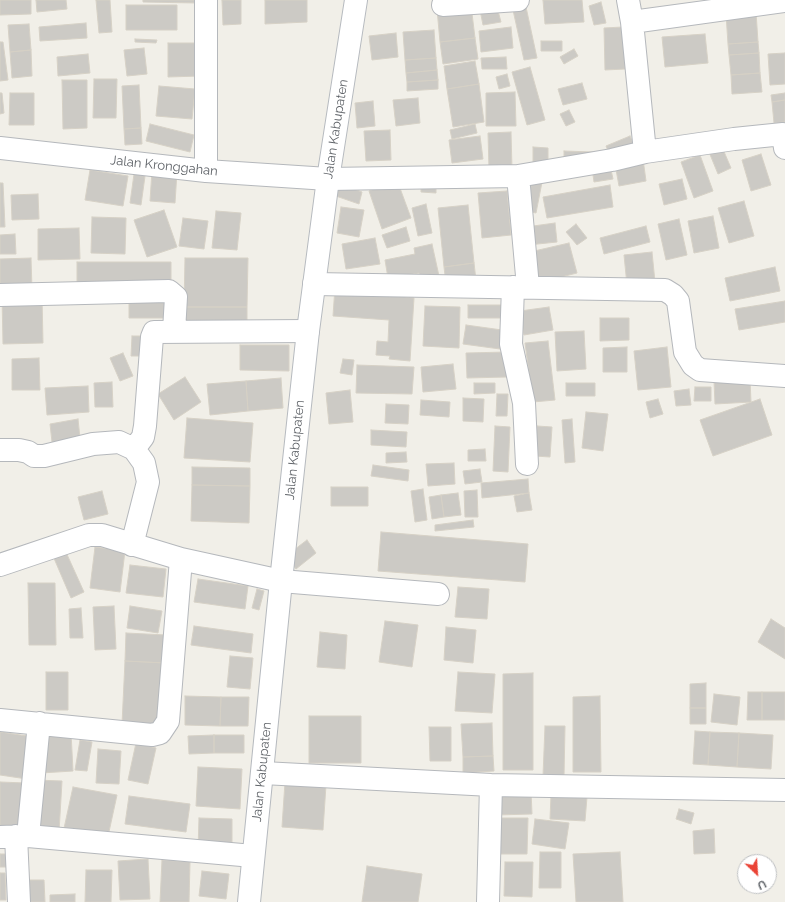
<!DOCTYPE html>
<style>
body{margin:0}
#map{position:relative;width:785px;height:902px;overflow:hidden;background:#f1efe8;font-family:Raleway,sans-serif}
canvas{display:block}
.north{position:absolute;left:737px;top:854px;width:40px;height:40px;box-sizing:border-box;background:#fff;border:1px solid #bfc1c3;border-radius:50%;rotate:155deg;font-size:11px;font-weight:700;line-height:16px;text-align:center;color:#5f6368}
.north::after{content:'';display:block;margin:auto;width:14px;height:18px;background:#ea4335;clip-path:polygon(50% 0,100% 100%,50% 72%,0 100%)}
</style>
<div id="map">
<canvas width="785" height="902"></canvas>
<div class="north">U</div>
</div>
<script>
const ctx = document.querySelector('canvas').getContext('2d');
ctx.lineJoin = 'round';
function paint(path, color) { ctx.fillStyle = color; ctx.fill(path, 'evenodd'); }
const poly = rows => new Path2D(rows.map(r => 'M' + r).join(''));
function trace(path, color, width, dash) { ctx.strokeStyle = color; ctx.lineWidth = width; ctx.lineCap = dash ? 'butt' : 'round'; ctx.setLineDash(dash || []); ctx.stroke(path); }
function drawText(font, color, halo, rows, align = 'center') {
  ctx.font = font + ' Raleway,sans-serif'; ctx.lineWidth = 4; ctx.setLineDash([]); ctx.textBaseline = 'middle'; ctx.strokeStyle = halo; ctx.fillStyle = color; for (const [text, x, y, turn = 0] of rows) {
    ctx.save(); ctx.translate(x, y); ctx.rotate((+turn || 0) * Math.PI / 180); ctx.textAlign = isNaN(turn) ? turn : align; if (halo) ctx.strokeText(text, 0, 0); ctx.fillText(text, 0, 0); ctx.restore();
  }
}
const building = poly([
 [0,0,31,0,31,14,0,15,0,0],
 [36,0,66,0,67,9,37,12,36,0],
 [96,0,110,0,112,32,99,33,96,0],
 [143,0,197,0,197,3,143,2,143,0],
 [222,0,241,0,241,24,223,25,222,0],
 [265,0,307,0,307,22,265,24,265,0],
 [543,0,582,0,584,22,545,24,543,0],
 [601,2,606,23,594,25,589,6,601,2],
 [126,5,177,5,177,30,126,30,126,5],
 [471,5,475,38,440,42,437,9,471,5],
 [497,7,501,22,483,25,480,10,497,7],
 [526,7,537,58,524,60,513,10,526,7],
 [756,12,758,42,728,44,726,14,756,12],
 [86,23,87,38,40,41,39,27,86,23],
 [29,24,31,50,10,52,8,25,29,24],
 [511,27,513,48,481,52,479,31,511,27],
 [623,27,625,69,605,70,604,28,623,27],
 [434,30,436,58,405,60,403,32,434,30],
 [396,33,398,57,372,60,369,36,396,33],
 [705,34,708,63,665,67,662,37,705,34],
 [475,38,478,59,443,64,440,42,475,38],
 [135,39,157,40,156,43,135,42,135,39],
 [541,41,562,41,562,51,541,51,541,41],
 [0,42,3,42,8,80,0,81,0,42],
 [758,42,759,53,729,55,728,44,758,42],
 [168,43,199,43,200,76,168,77,168,43],
 [144,48,147,74,127,76,124,50,144,48],
 [574,49,578,56,564,64,560,57,574,49],
 [31,50,32,76,12,78,10,52,31,50],
 [759,53,760,73,731,75,729,55,759,53],
 [785,53,785,84,770,85,768,54,785,53],
 [88,54,90,73,58,76,57,57,88,54],
 [506,57,507,69,482,69,481,58,506,57],
 [436,58,437,70,406,73,405,60,436,58],
 [475,61,479,84,447,89,444,66,475,61],
 [530,67,545,120,527,125,512,72,530,67],
 [437,70,438,80,407,82,406,73,437,70],
 [760,73,762,92,732,94,731,75,760,73],
 [507,74,510,86,499,89,496,77,507,74],
 [94,79,117,79,116,118,93,118,94,79],
 [62,80,87,80,87,128,63,129,62,80],
 [438,80,438,89,407,91,407,82,438,80],
 [582,83,587,99,563,105,558,89,582,83],
 [479,84,484,122,453,127,447,89,479,84],
 [139,85,141,128,124,129,122,86,139,85],
 [159,86,195,89,192,119,156,116,159,86],
 [515,92,516,126,486,126,486,93,515,92],
 [0,93,2,93,4,113,0,114,0,93],
 [10,93,34,93,34,125,9,125,10,93],
 [785,93,785,100,772,102,771,95,785,93],
 [418,98,420,123,396,126,393,100,418,98],
 [785,100,785,122,774,123,772,102,785,100],
 [373,101,375,126,357,128,355,103,373,101],
 [569,110,575,122,566,126,560,114,569,110],
 [150,124,194,135,190,152,146,141,150,124],
 [475,124,477,133,452,139,450,130,475,124],
 [141,128,142,144,125,145,124,129,141,128],
 [390,130,391,160,366,161,364,131,390,130],
 [511,132,512,169,489,170,488,133,511,132],
 [480,136,483,159,452,163,449,140,480,136],
 [630,136,636,150,612,160,606,146,630,136],
 [533,147,548,148,548,166,533,166,533,147],
 [722,147,731,168,718,174,709,152,722,147],
 [564,151,593,152,593,162,564,161,564,151],
 [761,154,771,185,751,191,742,160,761,154],
 [700,155,713,191,694,198,681,162,700,155],
 [643,159,646,181,619,186,615,164,643,159],
 [610,165,613,179,594,182,592,168,610,165],
 [135,167,146,169,141,205,130,203,135,167],
 [90,170,128,176,123,206,85,200,90,170],
 [152,171,177,172,175,203,150,201,152,171],
 [533,175,543,177,536,213,526,211,533,175],
 [682,179,687,199,664,205,659,184,682,179],
 [397,180,411,218,382,229,369,191,397,180],
 [0,183,3,183,5,227,0,227,0,183],
 [337,183,362,192,359,204,333,195,337,183],
 [421,183,436,184,436,193,421,192,421,183],
 [610,185,613,207,547,218,543,197,610,185],
 [507,191,511,235,482,238,478,193,507,191],
 [38,194,39,219,12,220,11,195,38,194],
 [744,201,754,236,729,243,718,208,744,201],
 [426,204,432,233,418,236,412,208,426,204],
 [468,205,474,263,444,267,438,208,468,205],
 [341,207,364,210,359,237,337,233,341,207],
 [164,210,177,247,147,257,134,220,164,210],
 [216,211,241,213,237,250,212,248,216,211],
 [713,216,719,248,694,253,688,221,713,216],
 [92,217,126,218,125,254,91,253,92,217],
 [183,218,208,221,204,249,179,246,183,218],
 [679,219,687,255,666,260,658,224,679,219],
 [555,223,557,242,528,245,526,227,555,223],
 [576,224,587,238,577,245,566,232,576,224],
 [646,226,650,242,604,254,600,238,646,226],
 [406,227,410,241,387,248,382,235,406,227],
 [79,228,80,259,38,260,38,229,79,228],
 [15,234,16,254,0,254,0,235,15,234],
 [375,238,380,264,346,269,342,244,375,238],
 [569,243,577,273,537,283,530,252,569,243],
 [432,244,439,276,421,280,419,273,388,278,385,260,415,254,414,248,432,244],
 [652,252,655,282,627,285,624,255,652,252],
 [31,258,32,289,0,290,0,259,31,258],
 [185,258,248,258,247,307,184,307,185,258],
 [77,262,171,262,171,286,77,286,77,262],
 [474,263,476,280,446,284,444,267,474,263],
 [775,267,780,291,730,301,725,278,775,267],
 [335,287,406,293,405,297,414,298,410,361,389,359,390,356,376,355,377,341,388,342,389,320,333,316,335,287],
 [42,296,43,343,3,344,2,297,42,296],
 [129,297,166,297,166,318,129,318,129,297],
 [785,301,785,322,739,330,735,309,785,301],
 [468,305,503,305,503,318,468,318,468,305],
 [425,306,460,307,459,348,423,346,425,306],
 [184,307,247,307,247,328,184,328,184,307],
 [549,307,553,330,524,335,520,311,549,307],
 [600,318,629,318,629,340,600,341,600,318],
 [466,325,502,330,500,349,463,344,466,325],
 [584,331,586,369,557,371,555,332,584,331],
 [132,336,148,336,147,356,131,356,132,336],
 [548,341,555,400,533,402,525,343,548,341],
 [240,345,289,345,289,371,240,370,240,345],
 [627,347,627,372,603,372,603,348,627,347],
 [667,347,671,387,638,390,634,351,667,347],
 [507,352,507,377,467,378,466,353,507,352],
 [123,353,133,376,120,381,110,358,123,353],
 [39,358,40,390,12,390,12,359,39,358],
 [343,359,354,360,352,375,340,373,343,359],
 [453,364,456,389,423,392,421,367,453,364],
 [357,365,414,367,412,394,356,393,357,365],
 [185,377,201,402,174,420,158,394,185,377],
 [281,378,283,408,248,411,246,381,281,378],
 [750,379,751,402,715,404,714,381,750,379],
 [246,381,248,411,210,415,207,384,246,381],
 [112,382,113,407,95,407,94,383,112,382],
 [474,383,495,383,495,393,474,394,474,383],
 [566,383,595,383,595,396,566,396,566,383],
 [88,386,89,412,47,415,45,388,88,386],
 [695,387,711,387,711,401,694,401,695,387],
 [689,389,691,405,676,406,674,391,689,389],
 [350,390,353,422,329,424,326,393,350,390],
 [497,394,508,394,507,416,496,416,497,394],
 [463,398,484,399,483,422,463,421,463,398],
 [658,399,663,414,650,418,646,402,658,399],
 [760,399,772,435,713,456,700,420,760,399],
 [421,400,450,402,449,417,420,415,421,400],
 [386,404,409,405,408,424,385,423,386,404],
 [586,412,608,414,603,451,582,448,586,412],
 [187,418,253,423,250,462,184,458,187,418],
 [78,419,80,438,52,442,50,424,78,419],
 [572,419,575,462,565,463,562,420,572,419],
 [495,426,510,427,508,472,493,471,495,426],
 [537,426,552,427,550,457,535,456,537,426],
 [371,430,407,432,406,447,371,445,371,430],
 [485,449,486,461,468,461,468,450,485,449],
 [406,452,407,462,386,463,386,453,406,452],
 [454,463,455,484,428,486,426,464,454,463],
 [373,465,409,470,408,481,371,476,373,465],
 [192,467,250,468,250,486,192,485,192,467],
 [480,469,482,482,465,484,463,471,480,469],
 [528,479,529,493,482,498,481,483,528,479],
 [192,485,250,486,249,523,191,521,192,485],
 [331,487,368,487,368,506,331,506,331,487],
 [423,489,427,520,415,522,411,491,423,489],
 [477,490,478,517,465,517,464,491,477,490],
 [102,491,108,514,84,520,78,497,102,491],
 [458,493,461,515,444,517,441,495,458,493],
 [529,493,532,510,517,512,514,496,529,493],
 [441,495,444,517,432,519,429,497,441,495],
 [473,520,474,527,435,531,435,525,473,520],
 [381,532,528,544,525,582,378,571,381,532],
 [307,540,316,553,296,569,286,556,307,540],
 [95,547,125,551,120,592,90,588,95,547],
 [65,550,84,592,71,598,53,556,65,550],
 [130,565,166,569,163,597,126,593,130,565],
 [198,579,248,586,245,609,194,602,198,579],
 [28,583,55,583,56,645,29,645,28,583],
 [458,587,489,589,487,619,455,617,458,587],
 [257,589,264,591,259,610,252,608,257,589],
 [114,606,116,649,95,650,93,607,114,606],
 [130,606,162,611,158,633,127,628,130,606],
 [81,608,83,638,70,638,69,609,81,608],
 [771,619,785,628,785,659,758,642,771,619],
 [385,621,418,625,412,667,379,662,385,621],
 [194,626,253,634,251,653,191,645,194,626],
 [446,627,476,630,473,663,444,660,446,627],
 [320,632,347,635,345,669,317,667,320,632],
 [126,633,166,635,165,663,125,661,126,633],
 [230,656,253,658,250,689,227,687,230,656],
 [125,661,165,663,162,726,122,724,125,661],
 [46,672,68,672,68,710,46,710,46,672],
 [458,672,495,674,492,713,455,711,458,672],
 [533,673,533,770,503,770,503,674,533,673],
 [706,683,706,708,690,708,690,684,706,683],
 [748,692,762,692,762,720,747,720,748,692],
 [762,692,785,692,785,720,762,720,762,692],
 [714,694,740,697,737,725,711,722,714,694],
 [185,696,221,697,220,726,185,725,185,696],
 [600,696,601,772,573,772,573,697,600,696],
 [221,697,249,697,248,726,220,726,221,697],
 [690,708,706,708,706,724,690,724,690,708],
 [309,716,361,716,361,763,309,763,309,716],
 [492,723,493,756,463,757,461,724,492,723],
 [545,726,565,726,564,777,543,776,545,726],
 [429,727,451,727,451,761,430,761,429,727],
 [695,731,710,732,708,765,693,764,695,731],
 [0,732,34,737,27,779,0,775,0,732],
 [71,732,73,771,41,773,40,734,71,732],
 [710,732,739,733,737,767,708,765,710,732],
 [739,733,773,735,771,769,737,767,739,733],
 [214,735,214,753,189,754,188,736,214,735],
 [214,735,244,735,244,753,214,753,214,735],
 [80,740,92,742,87,771,75,770,80,740],
 [136,743,156,748,148,784,128,780,136,743],
 [98,749,121,751,119,784,96,783,98,749],
 [493,756,494,771,463,773,463,757,493,756],
 [198,767,242,769,240,809,196,806,198,767],
 [36,780,62,781,59,832,33,831,36,780],
 [0,782,25,783,22,829,0,828,0,782],
 [285,782,326,785,323,830,282,827,285,782],
 [73,787,117,795,107,841,63,833,73,787],
 [531,790,532,814,496,815,496,791,531,790],
 [551,795,587,797,585,821,550,819,551,795],
 [129,796,190,804,186,832,125,824,129,796],
 [679,809,694,813,691,824,676,819,679,809],
 [199,818,232,819,232,851,198,850,199,818],
 [495,818,528,818,527,854,495,854,495,818],
 [535,819,569,823,565,849,532,844,535,819],
 [714,829,715,853,694,854,693,831,714,829],
 [540,852,561,852,561,888,539,888,540,852],
 [620,852,623,902,576,902,573,854,620,852],
 [0,854,6,854,6,867,0,867,0,854],
 [148,859,150,899,120,900,118,861,148,859],
 [162,860,190,862,189,902,160,902,162,860],
 [505,862,533,862,532,897,504,896,505,862],
 [367,866,422,874,418,902,362,902,367,866],
 [86,870,112,870,111,902,85,902,86,870],
 [202,871,229,874,226,899,199,896,202,871],
 [0,873,5,873,6,900,0,900,0,873],
 [21,880,44,880,45,902,22,902,21,880],
 [75,894,75,902,50,902,50,895,75,894]
]);
paint(building, '#cccac5');
trace(building, '#d6d1c6', 1);
const minor = poly([
 [628,0,632,22,645,152,734,139,783,134,785,148],
 [443,5,518,0],
 [632,22,785,1],
 [0,148,206,171,328,179,518,176],
 [206,171,206,0],
 [314,284,665,290,673,295,678,301,685,352,693,365,700,370,785,376],
 [513,287,511,344,524,403,527,464],
 [528,287,518,176,612,160,645,152],
 [0,295,169,291,176,297,174,331],
 [134,449,143,437,145,426,152,337,154,332,308,331],
 [0,450,19,450,28,452,34,456,44,456,93,444,119,442,134,449,144,463,148,482,132,545],
 [0,565,89,535,102,535,181,559,281,581,438,594],
 [0,720,152,735,160,733,168,721,181,559],
 [263,773,491,785,785,790],
 [16,836,19,902],
 [28,836,39,723],
 [0,837,28,836,253,856],
 [488,902,491,785]
]);
const secondary = poly([
 [249,902,281,581,308,331,328,179,356,0]
]);
trace(minor, '#b5b8bc', 24);
trace(secondary, '#b6babf', 24);
trace(minor, '#fff', 22);
trace(secondary, '#fff', 22);
drawText('13px', '#5f6368', '#fff', [
 ["Jalan Kabupaten",336,129,-81],
 ["Jalan Kronggahan",164,166,6],
 ["Jalan Kabupaten",295,450,-84],
 ["Jalan Kabupaten",262,772,-84]
]);
</script>
